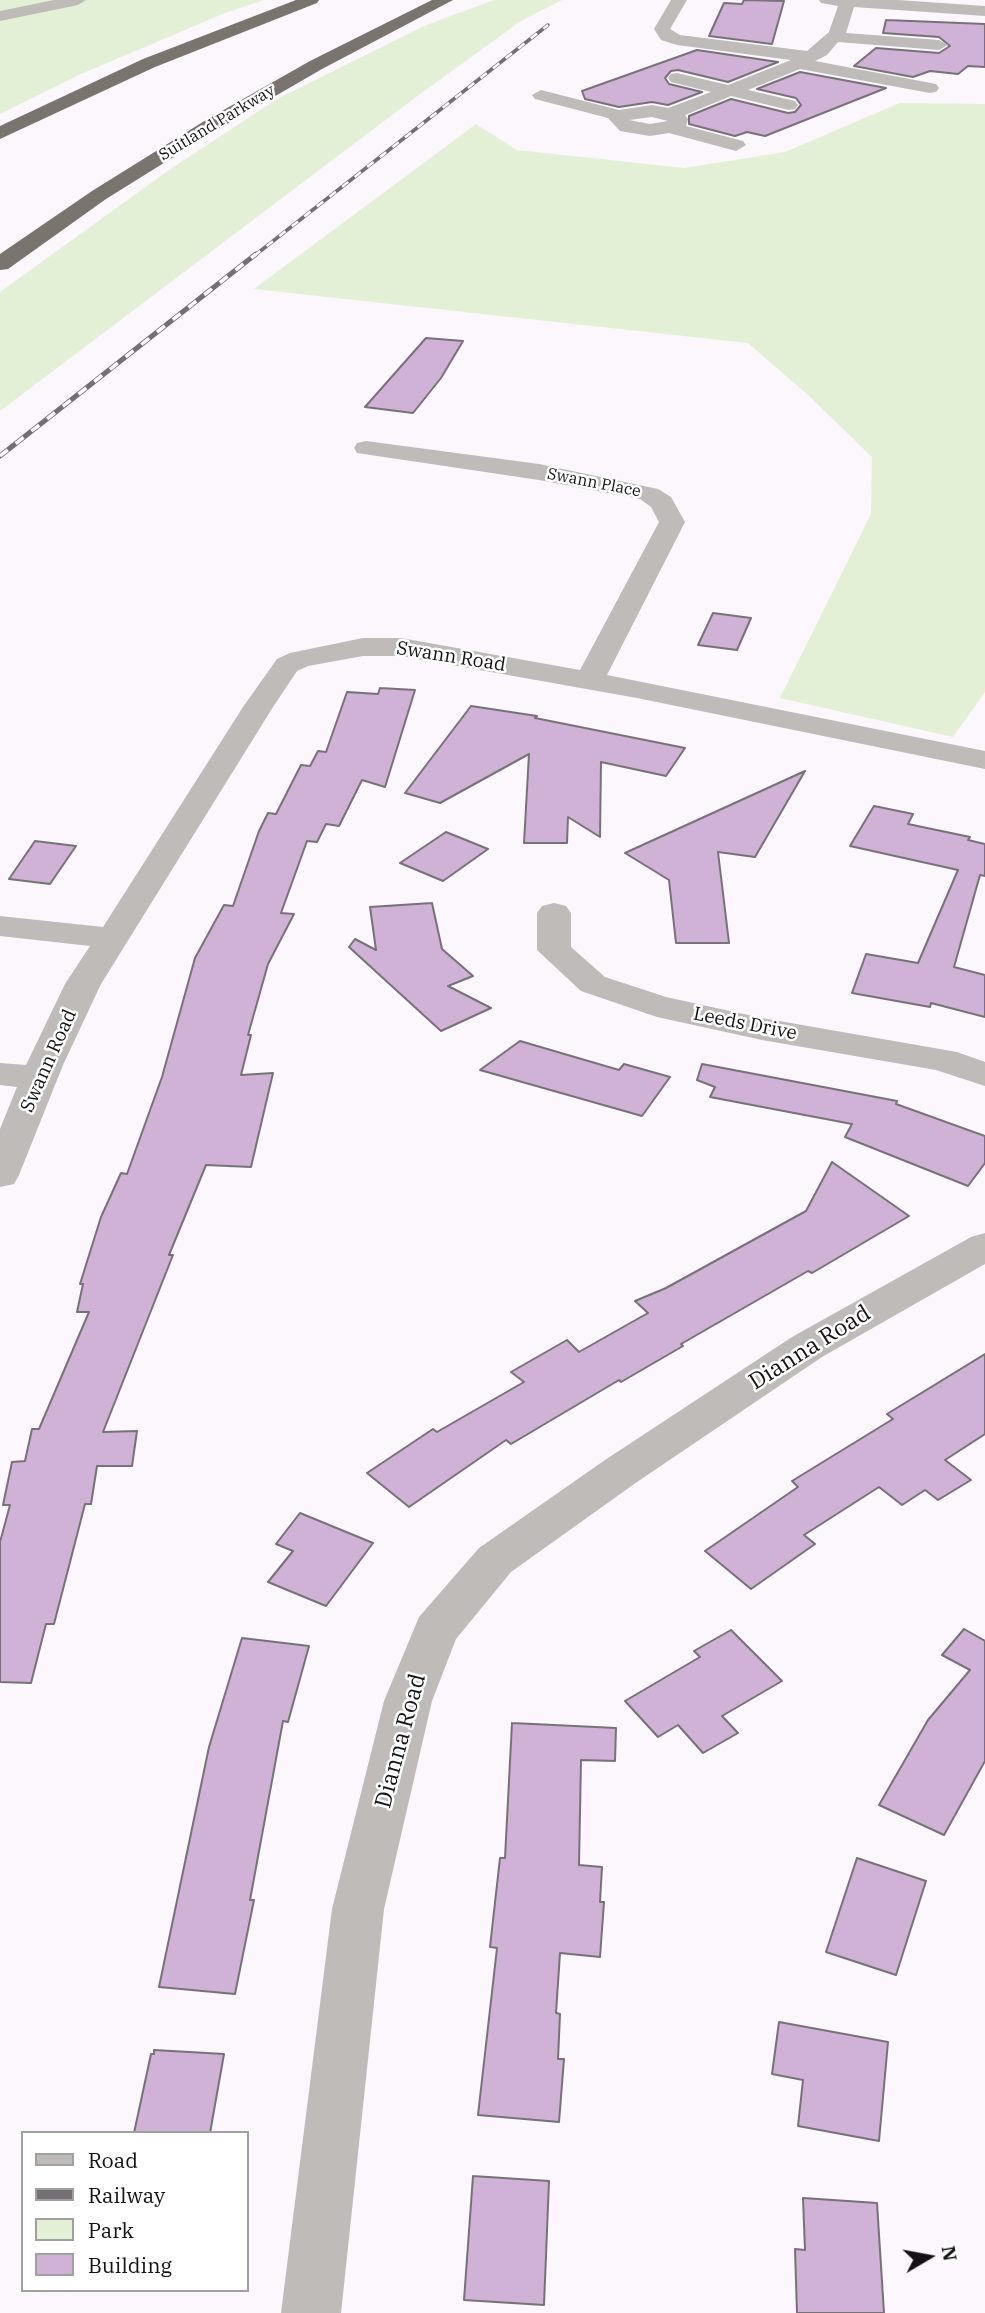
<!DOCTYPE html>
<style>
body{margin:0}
#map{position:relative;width:985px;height:2313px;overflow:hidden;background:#fcf6fd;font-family:"IBM Plex Serif",serif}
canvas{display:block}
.legend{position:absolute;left:21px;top:2131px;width:228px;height:161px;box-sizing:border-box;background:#fff;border:2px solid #a1a0a1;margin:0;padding:9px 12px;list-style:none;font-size:21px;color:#141214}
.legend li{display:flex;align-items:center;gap:14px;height:35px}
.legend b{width:35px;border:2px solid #a1a0a1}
.north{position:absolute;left:894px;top:2222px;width:70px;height:70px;-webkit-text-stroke:5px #fff;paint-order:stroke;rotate:80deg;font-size:19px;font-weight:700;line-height:28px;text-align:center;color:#141214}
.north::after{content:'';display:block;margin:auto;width:24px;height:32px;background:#141214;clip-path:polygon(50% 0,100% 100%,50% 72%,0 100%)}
</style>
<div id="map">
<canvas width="985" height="2313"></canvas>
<ul class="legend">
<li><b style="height:9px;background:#bebbb8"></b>Road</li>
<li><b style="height:9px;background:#736f73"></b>Railway</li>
<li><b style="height:19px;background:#e3f0d6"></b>Park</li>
<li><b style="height:19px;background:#d0b2d7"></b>Building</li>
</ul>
<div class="north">N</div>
</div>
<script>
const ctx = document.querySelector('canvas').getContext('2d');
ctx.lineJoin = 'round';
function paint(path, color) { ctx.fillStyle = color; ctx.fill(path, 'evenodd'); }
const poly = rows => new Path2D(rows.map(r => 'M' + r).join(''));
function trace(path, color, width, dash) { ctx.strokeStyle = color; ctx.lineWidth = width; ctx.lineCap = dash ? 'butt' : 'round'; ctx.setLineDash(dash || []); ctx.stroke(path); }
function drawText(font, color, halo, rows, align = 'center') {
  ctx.font = font + ' "IBM Plex Serif",serif'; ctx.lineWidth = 5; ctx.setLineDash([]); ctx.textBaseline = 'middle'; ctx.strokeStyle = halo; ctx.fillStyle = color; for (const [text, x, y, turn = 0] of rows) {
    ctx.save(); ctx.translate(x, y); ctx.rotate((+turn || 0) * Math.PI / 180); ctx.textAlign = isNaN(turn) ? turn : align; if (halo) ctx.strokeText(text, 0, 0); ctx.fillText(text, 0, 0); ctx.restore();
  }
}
paint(poly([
 [0,0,264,0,225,13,81,74,0,114],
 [494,0,562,0,521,21,416,97,0,411,0,292,169,170,277,99,424,26],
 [900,103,985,104,985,692,953,737,780,698,871,514,872,457,808,395,748,343,254,289,476,124,517,150,684,168,785,152]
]), '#e3f0d6');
const building = poly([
 [744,0,784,1,772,44,709,36,724,3,742,4,744,0],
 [886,20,985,24,985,67,968,66,958,74,930,71,913,77,854,66,876,48,939,53,950,46,939,37,883,33,886,20],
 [697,50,778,62,728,82,678,70,671,71,665,78,669,84,702,92,668,105,652,102,619,107,585,99,582,91,697,50],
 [800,72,886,88,765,136,747,132,735,136,689,124,689,116,731,99,788,113,795,112,801,105,796,98,757,89,800,72],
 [426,338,463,341,441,378,413,413,365,407,426,338],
 [713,613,751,618,737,650,698,645,713,613],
 [380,688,415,690,385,787,362,780,339,826,326,824,317,842,307,841,281,913,294,914,268,964,248,1035,251,1035,241,1075,273,1073,251,1167,206,1165,169,1255,173,1255,103,1432,137,1431,132,1466,97,1466,91,1504,85,1504,54,1624,46,1624,31,1683,0,1682,0,1542,10,1505,3,1505,12,1462,25,1461,32,1429,39,1429,89,1312,77,1312,83,1284,80,1284,101,1217,121,1173,127,1174,162,1077,195,958,224,905,233,906,259,831,268,813,276,814,301,765,310,766,318,751,326,752,347,692,378,694,380,688],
 [471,706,537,716,535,718,685,748,666,776,601,762,600,837,568,817,567,843,524,843,529,754,440,803,405,793,471,706],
 [805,771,755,857,718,852,729,943,676,943,669,880,625,853,805,771],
 [874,806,913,814,908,824,970,837,968,840,985,844,985,876,980,875,954,967,985,975,985,1017,931,1003,930,1007,852,993,866,954,918,963,958,870,850,846,874,806],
 [446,832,488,849,443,881,400,863,446,832],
 [35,841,76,846,50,884,9,879,35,841],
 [432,903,442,949,473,976,448,986,491,1008,441,1031,349,947,355,939,376,950,370,907,432,903],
 [520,1041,619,1070,624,1064,670,1077,642,1116,480,1070,520,1041],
 [702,1064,897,1101,896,1104,985,1136,985,1163,968,1186,845,1137,852,1124,710,1097,715,1087,697,1080,702,1064],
 [832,1162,909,1216,812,1273,808,1271,681,1344,683,1346,621,1382,619,1380,511,1444,506,1440,409,1507,367,1473,433,1429,437,1432,524,1382,511,1372,567,1340,579,1352,648,1313,635,1301,666,1288,806,1211,832,1162],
 [985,1354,985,1434,945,1460,971,1480,938,1500,925,1490,902,1505,879,1487,804,1535,815,1544,751,1589,705,1551,798,1487,792,1481,893,1419,887,1414,985,1354],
 [300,1513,373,1543,326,1606,268,1582,293,1551,276,1544,300,1513],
 [964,1629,985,1641,985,1761,944,1835,879,1805,928,1720,970,1670,942,1655,964,1629],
 [731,1630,782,1681,722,1716,738,1733,703,1753,678,1725,658,1737,625,1701,700,1657,694,1651,731,1630],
 [242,1638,309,1646,288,1722,283,1721,250,1900,254,1900,235,1994,159,1987,209,1747,242,1638],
 [512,1723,616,1728,615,1761,581,1760,579,1865,602,1867,600,1902,604,1902,600,1957,560,1953,556,2013,560,2014,558,2059,564,2059,559,2122,478,2115,497,1948,490,1947,500,1858,505,1858,512,1723],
 [857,1858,926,1881,896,1975,826,1952,857,1858],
 [779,2022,888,2042,879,2141,798,2126,803,2080,772,2074,779,2022],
 [154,2050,224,2054,210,2133,134,2133,151,2054,154,2054,154,2050],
 [473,2176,549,2181,544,2305,464,2300,473,2176],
 [803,2198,877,2203,884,2313,797,2313,795,2249,805,2250,803,2198]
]);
paint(building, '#d0b2d7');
trace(building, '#777278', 2);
paint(poly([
 [54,0,86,0,78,5,0,21,0,11,54,0],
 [671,0,687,0,670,29,680,35,807,51,829,32,838,6,821,3,819,0,898,0,985,6,985,16,854,7,846,33,939,40,948,45,939,50,838,42,827,55,815,61,936,84,939,88,936,92,930,93,800,69,748,90,795,101,798,105,795,109,789,110,731,96,685,115,688,119,686,126,743,141,746,145,736,151,669,133,650,136,620,131,608,118,535,99,532,95,541,90,619,110,652,105,668,108,711,92,671,82,668,78,671,74,677,73,728,85,791,60,677,45,661,40,654,29,671,0],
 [652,117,668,121,650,124,629,120,652,117],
 [366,441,539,464,658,489,671,497,685,522,607,675,985,751,985,769,637,698,401,656,363,656,308,666,297,671,273,707,101,984,63,1065,19,1175,14,1184,0,1187,0,1129,17,1087,0,1085,0,1063,26,1065,65,984,90,946,0,936,0,916,103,927,243,707,277,659,290,653,363,638,401,638,580,670,659,522,651,507,640,499,539,480,357,453,354,448,357,443,366,441],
 [554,903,566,906,571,913,571,947,605,977,666,997,762,1018,957,1052,985,1062,985,1086,936,1070,762,1040,657,1017,581,991,537,950,537,913,542,906,554,903],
 [985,1233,985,1264,822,1357,637,1482,511,1572,456,1639,432,1701,384,1909,341,2313,281,2313,332,1909,384,1701,419,1617,479,1548,605,1460,792,1337,971,1237,985,1233]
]), '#bebbb8');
paint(poly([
 [296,0,319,0,317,3,155,67,0,139,0,126,143,59,296,0],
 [432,0,453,0,322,69,220,128,106,199,8,269,0,270,0,254,92,191,206,120,310,61,432,0]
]), '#7a746f');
const railFar1 = poly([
 [254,256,548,25]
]);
const rail = poly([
 [0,456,256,254]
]);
trace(railFar1, '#736f73', 3.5);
trace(rail, '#736f73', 5);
trace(railFar1, '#fff', 2.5, [8]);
trace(rail, '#fff', 3.5, [10]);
drawText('16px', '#141214', '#fff', [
 ["Suitland Parkway",217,123,-31],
 ["Swann Place",594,483,11]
]);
drawText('19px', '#141214', '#fff', [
 ["Swann Road",451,657,9],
 ["Leeds Drive",745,1024,11],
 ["Swann Road",49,1061,-66]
]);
drawText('23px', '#141214', '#fff', [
 ["Dianna Road",810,1348,-32],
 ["Dianna Road",401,1741,-75]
]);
</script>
